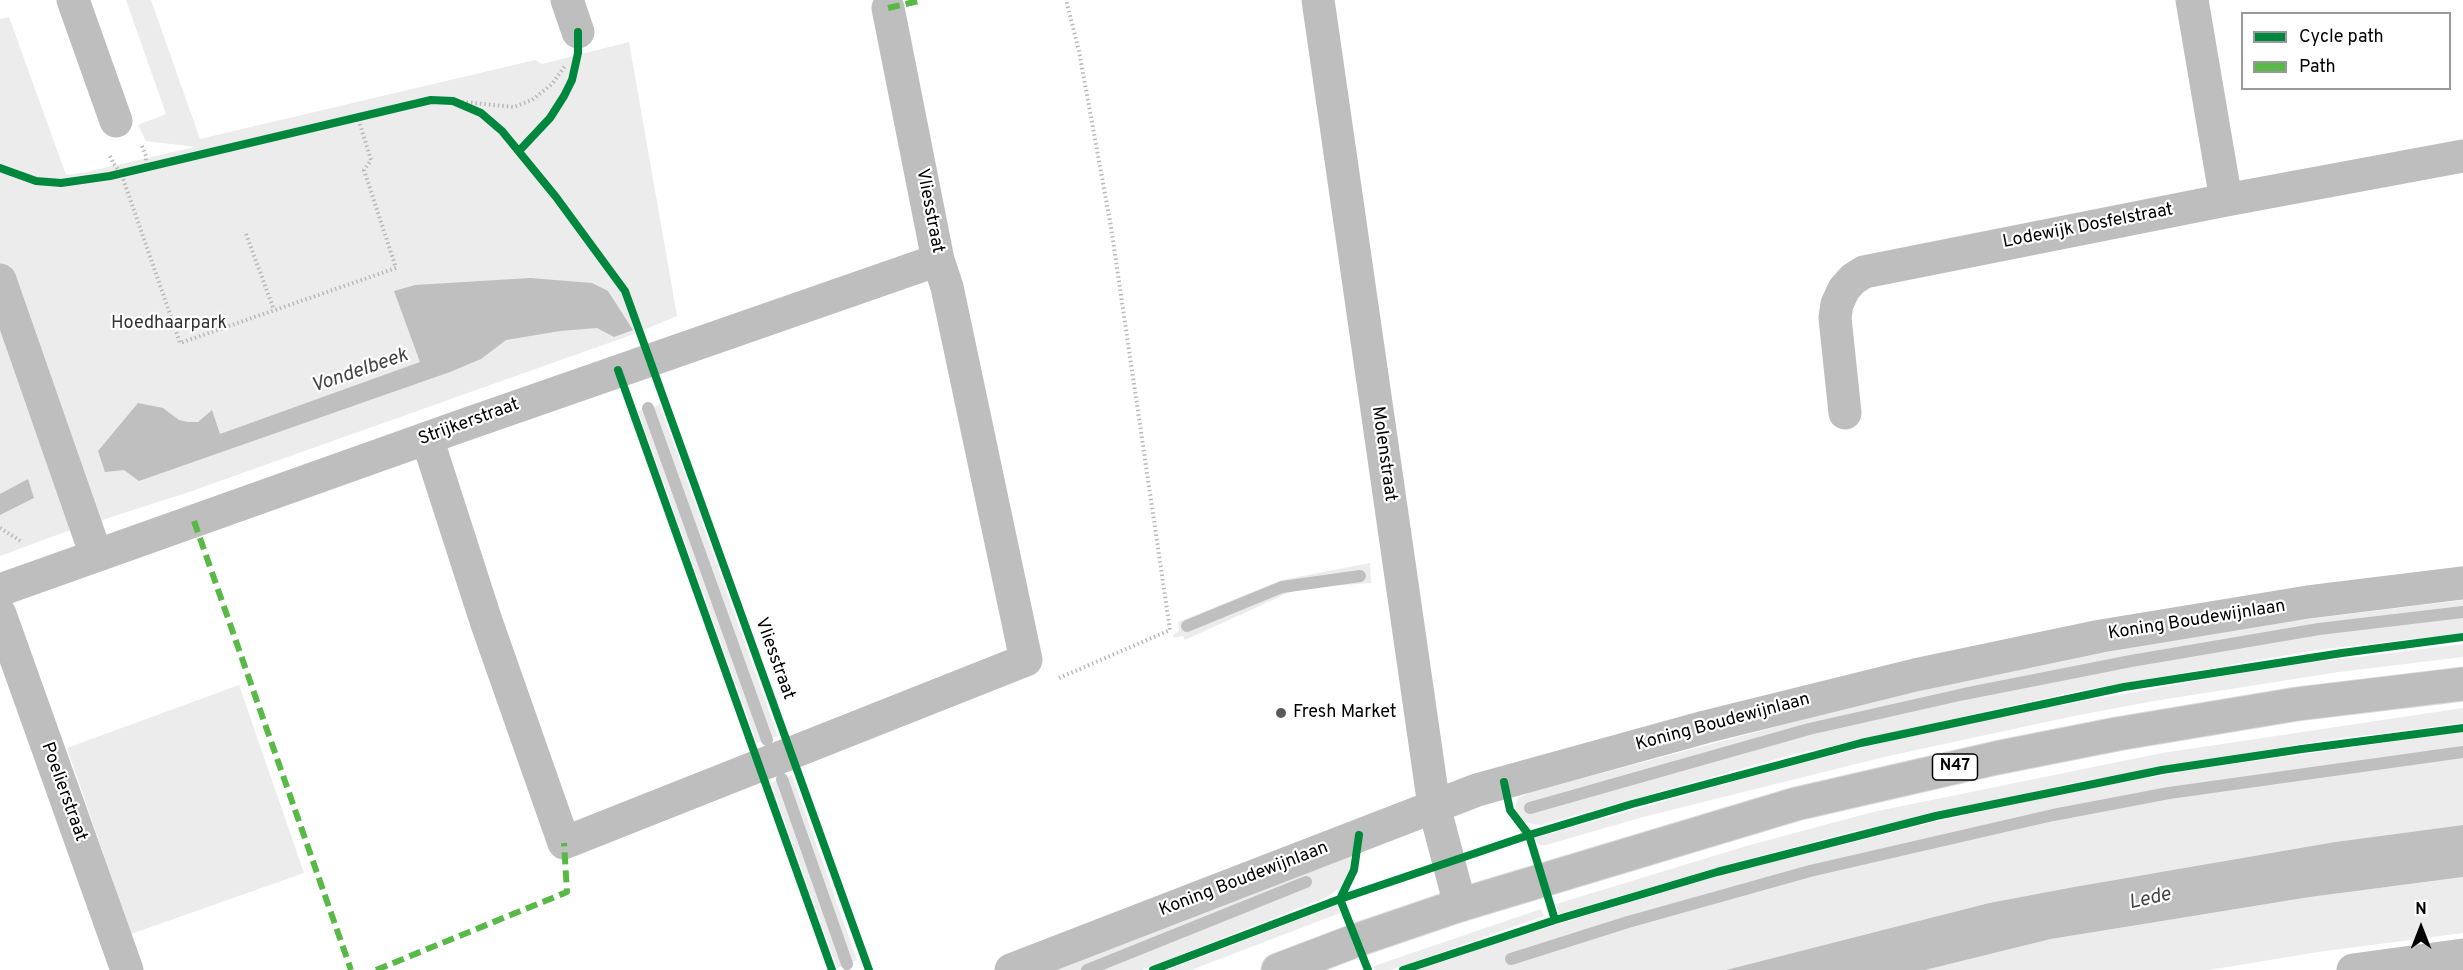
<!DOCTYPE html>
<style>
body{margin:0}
#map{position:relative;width:2463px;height:970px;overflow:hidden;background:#fff;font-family:Overpass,sans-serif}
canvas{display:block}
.legend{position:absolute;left:2241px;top:12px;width:210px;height:78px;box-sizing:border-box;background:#fff;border:2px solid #999;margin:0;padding:8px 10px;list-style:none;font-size:18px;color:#000}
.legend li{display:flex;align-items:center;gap:12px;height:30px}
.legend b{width:30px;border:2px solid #999}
.north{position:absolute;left:2391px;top:898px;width:60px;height:60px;-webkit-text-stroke:4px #fff;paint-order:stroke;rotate:0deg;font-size:16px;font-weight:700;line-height:24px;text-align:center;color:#000}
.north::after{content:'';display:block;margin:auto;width:21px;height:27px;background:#000;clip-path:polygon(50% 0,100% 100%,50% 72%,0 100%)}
</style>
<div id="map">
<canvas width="2463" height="970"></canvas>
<ul class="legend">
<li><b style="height:8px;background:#00873e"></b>Cycle path</li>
<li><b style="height:8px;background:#58b947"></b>Path</li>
</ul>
<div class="north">N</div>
</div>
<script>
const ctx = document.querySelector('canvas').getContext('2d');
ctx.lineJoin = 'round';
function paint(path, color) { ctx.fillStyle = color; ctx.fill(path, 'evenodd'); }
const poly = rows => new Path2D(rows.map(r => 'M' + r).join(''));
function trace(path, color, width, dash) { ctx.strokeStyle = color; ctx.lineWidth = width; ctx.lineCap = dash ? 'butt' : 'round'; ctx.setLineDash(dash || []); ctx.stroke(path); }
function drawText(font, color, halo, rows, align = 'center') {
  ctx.font = font + ' Overpass,sans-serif'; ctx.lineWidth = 4.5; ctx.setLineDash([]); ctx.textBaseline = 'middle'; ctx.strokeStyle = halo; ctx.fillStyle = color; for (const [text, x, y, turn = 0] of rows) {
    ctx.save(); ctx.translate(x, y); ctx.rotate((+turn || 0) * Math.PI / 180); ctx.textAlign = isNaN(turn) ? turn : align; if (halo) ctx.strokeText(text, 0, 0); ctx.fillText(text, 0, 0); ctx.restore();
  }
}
paint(poly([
 [126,0,151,0,200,139,535,60,542,64,629,42,677,316,634,334,189,492,65,532,0,556,0,19,9,17,66,175,82,173,195,147,146,141,138,125,166,114],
 [660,405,778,736,757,743,638,411],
 [1370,563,1371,583,1317,587,1290,592,1185,640,1183,636,1174,638,1173,635,1179,631,1178,622,1282,580],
 [2463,600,2463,633,2317,650,2078,691,1787,756,1541,825,1526,823,1518,815,1515,806,1518,798,1531,792,1854,706,1954,681,2124,648,2268,624],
 [2463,644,2463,657,2339,672,2154,701,2069,717,1884,757,1643,817,1546,845,1539,845,1534,838,1767,772,1889,741,2034,710,2268,668],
 [239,685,304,873,131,934,67,748],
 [2463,708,2463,723,2319,741,2082,781,1855,831,1740,861,1559,914,1556,904,1750,845,1873,812,2162,753],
 [2463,732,2463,825,2335,842,2074,887,1989,903,1726,970,1416,970,1512,938,1717,876,1942,820,2079,790,2197,769],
 [792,775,857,960,837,968,771,783],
 [1350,855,1352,862,1350,874,1340,888,1327,897,1142,970,1051,970],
 [2463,877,2463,933,2318,952,2209,970,1925,970,2051,939,2310,897],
 [1337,905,1340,913,1191,970,1167,970],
 [1541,909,1544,916,1391,970,1375,970,1374,966]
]), '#ececec');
paint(poly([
 [530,278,592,283,608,291,633,330,614,337,597,328,560,331,506,340,481,359,450,372,139,481,124,470,105,472,98,451,138,403,163,408,179,420,188,422,198,422,212,410,220,434,420,362,394,291,415,285],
 [28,479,34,498,0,515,0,494],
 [2463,825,2463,877,2310,897,2051,939,1925,970,1726,970,1989,903,2074,887,2335,842]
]), '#bfbfbf');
trace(poly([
 [648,408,767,740],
 [1187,626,1282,587,1360,576],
 [782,779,847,964],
 [1530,808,1809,729,1964,694,2131,661,2319,629,2463,612],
 [1511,959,1628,922,1810,871,2053,815,2169,793,2463,752],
 [1087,970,1306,882]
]), '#bfbfbf', 12);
const major = poly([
 [1278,970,1357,940,1460,905,1796,804,1996,758,2117,734,2297,704,2463,684]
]);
trace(major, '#dbdbdb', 35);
trace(poly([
 [453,101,514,107,532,100,552,84,565,66],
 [142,146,146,156,146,166],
 [110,156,113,163,121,173,180,343,396,268,364,170,371,160,358,118],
 [246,234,274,310],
 [0,528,22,542],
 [1059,678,1170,630,1111,227,1079,51,1066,0]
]), '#b9b9b9', 4, [1.5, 3]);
trace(poly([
 [73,0,116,121],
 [567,0,578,32],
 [1318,0,1434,806,1460,905],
 [2192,0,2226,200],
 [0,280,96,555],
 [1845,413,1835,318,1837,304,1844,289,1853,279,1864,272,2226,200,2463,156],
 [427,438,486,621,564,843,1026,660,947,287,938,260,888,8],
 [0,590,461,426,938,260],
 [0,614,127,970],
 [1011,970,1477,790,1705,727,1915,675,2101,636,2308,602,2463,583],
 [2353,970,2463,955]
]), '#bebebe', 33);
trace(major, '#bebebe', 33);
trace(poly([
 [888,8,923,0],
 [194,521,351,970],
 [376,970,567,892,564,843]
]), '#58b947', 6, [12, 6]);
trace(poly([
 [519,151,550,118,564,96,572,80,578,53,578,32],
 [0,168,36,181,61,183,110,176,431,100,453,101,481,113,502,131,556,197,625,291,869,970],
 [618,370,832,970],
 [1504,782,1510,810,1529,835,1555,920],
 [1359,835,1354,870,1340,899,1368,970],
 [1153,970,1340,899,1529,835,1632,804,1861,743,2124,687,2342,653,2463,637],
 [1403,970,1555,920,1717,872,1936,816,2162,770,2302,749,2463,728]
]), '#00873e', 8);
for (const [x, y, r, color] of [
 [1281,713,6,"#595959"]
]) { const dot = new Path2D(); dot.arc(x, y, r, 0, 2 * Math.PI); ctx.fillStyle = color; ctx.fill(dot); trace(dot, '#fff', 2); }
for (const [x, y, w] of [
 [1955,767,45]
]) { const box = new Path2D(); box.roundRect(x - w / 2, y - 13, w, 26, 4.5); ctx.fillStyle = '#fff'; ctx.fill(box); trace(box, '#000', 1.5); }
drawText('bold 16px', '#000', null, [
 ["N47",1955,767]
]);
drawText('18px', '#000', '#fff', [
 ["Vliesstraat",929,211,79],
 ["Lodewijk Dosfelstraat",2088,227,-11],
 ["Strijkerstraat",469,423,-20],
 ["Molenstraat",1383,454,82],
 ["Koning Boudewijnlaan",2197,621,-9],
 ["Vliesstraat",774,659,70],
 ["Koning Boudewijnlaan",1723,723,-15],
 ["Poelierstraat",63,792,70],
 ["Koning Boudewijnlaan",1244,880,-21]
]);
drawText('18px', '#333', '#fff', [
 ["Hoedhaarpark",169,324]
]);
drawText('18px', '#000', '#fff', [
 ["Fresh Market",1293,713]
], 'left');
drawText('italic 20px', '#444', '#fff', [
 ["Vondelbeek",360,372,-19],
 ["Lede",2150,900,-13]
]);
</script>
